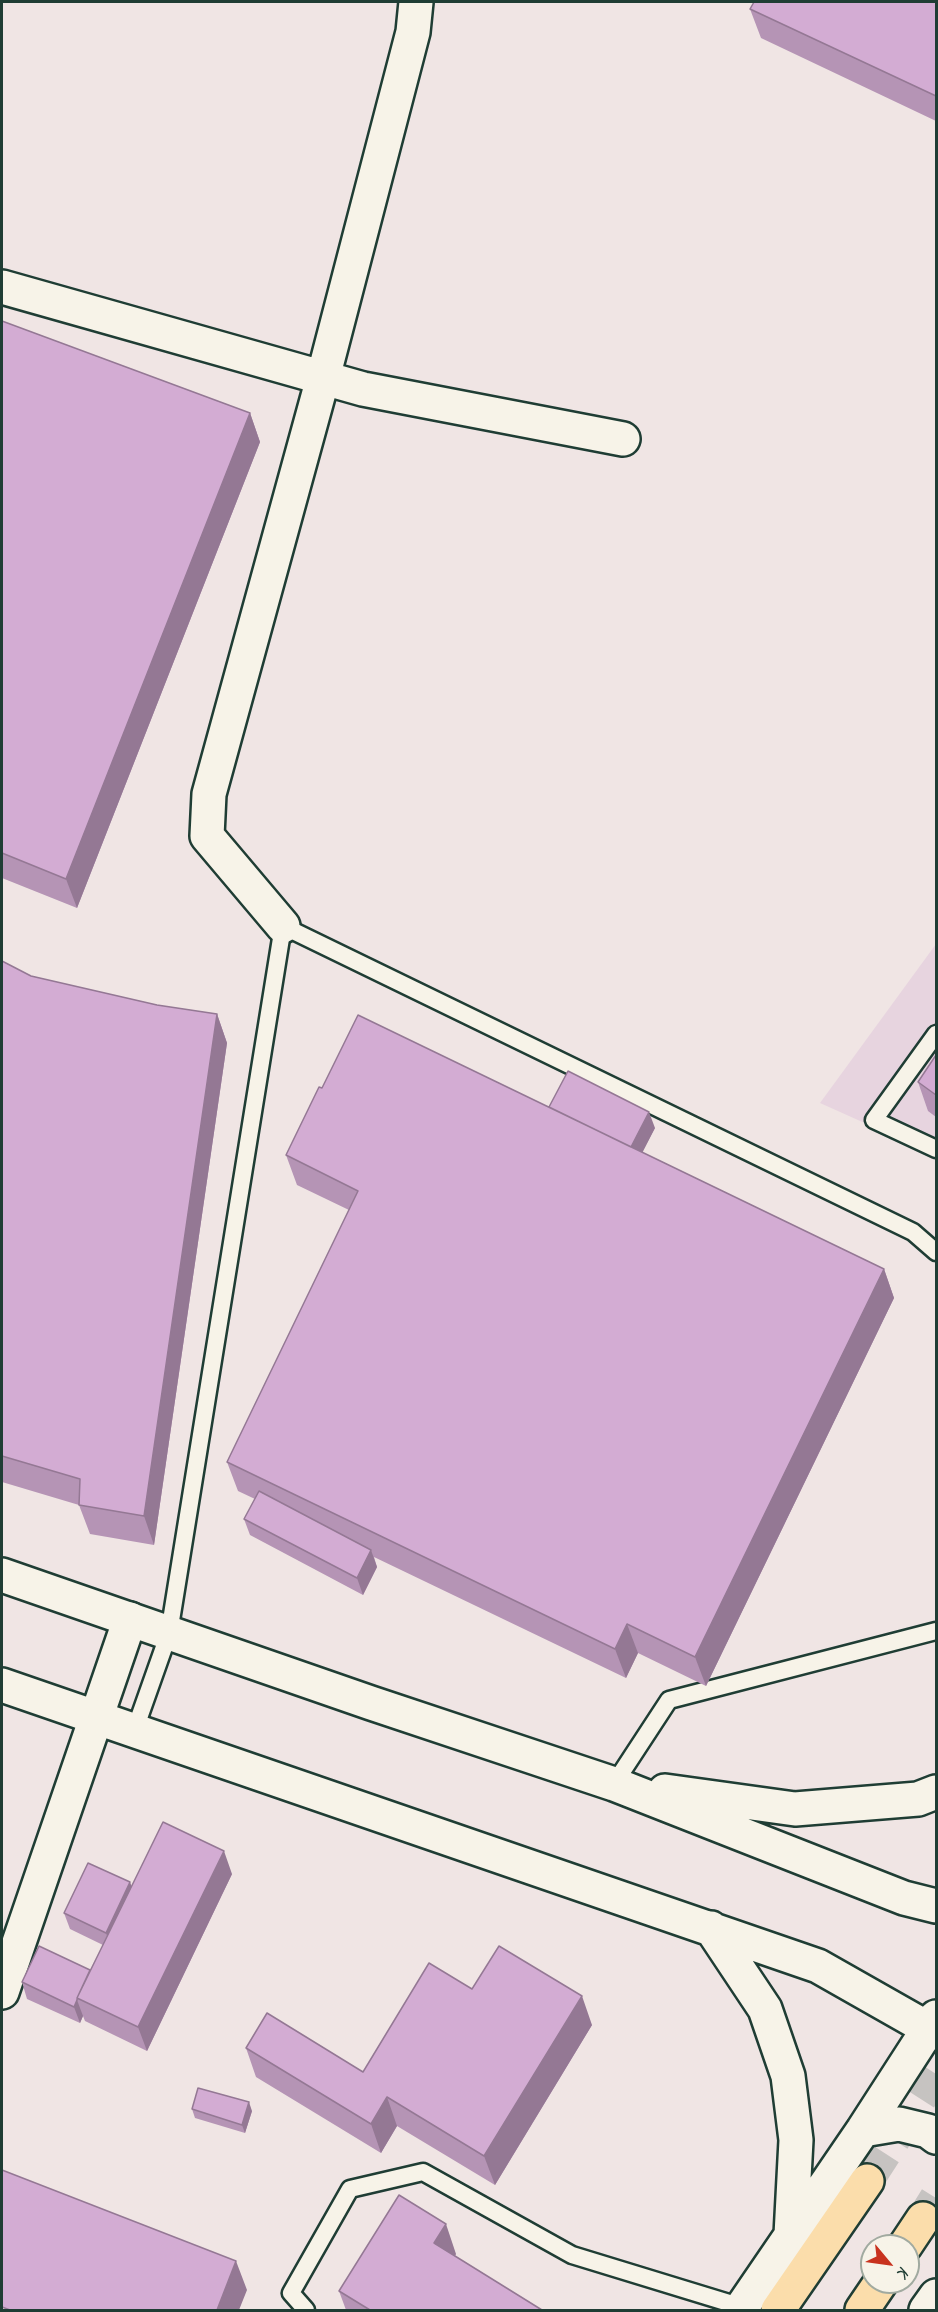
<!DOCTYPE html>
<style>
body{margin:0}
#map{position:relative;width:938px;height:2312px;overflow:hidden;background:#f0e5e4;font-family:Caveat,sans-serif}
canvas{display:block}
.frame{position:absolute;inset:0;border:3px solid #1f3d34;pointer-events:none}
.north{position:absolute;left:860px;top:2234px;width:60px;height:60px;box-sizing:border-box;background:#f7f3e8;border:2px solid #a1aaa0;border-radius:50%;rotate:119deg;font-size:16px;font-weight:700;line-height:24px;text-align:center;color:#1f3d34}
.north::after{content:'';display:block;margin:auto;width:21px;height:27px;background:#c8321e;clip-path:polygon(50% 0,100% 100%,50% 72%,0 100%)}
</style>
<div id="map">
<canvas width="938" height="2312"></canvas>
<div class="frame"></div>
<div class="north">K</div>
</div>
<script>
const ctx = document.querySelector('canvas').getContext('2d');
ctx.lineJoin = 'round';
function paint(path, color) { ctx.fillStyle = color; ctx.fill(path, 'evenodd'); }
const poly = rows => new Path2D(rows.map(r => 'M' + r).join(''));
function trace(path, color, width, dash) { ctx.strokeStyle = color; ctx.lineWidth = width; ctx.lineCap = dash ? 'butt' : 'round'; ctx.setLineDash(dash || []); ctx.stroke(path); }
paint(poly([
 [936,944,936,1155,820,1103]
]), '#e7d4df');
trace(poly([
 [867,2181,936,2074],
 [923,2219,936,2198]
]), '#c6c3c1', 33, [33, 16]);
const service = poly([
 [936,1034,874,1120,936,1149],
 [134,1732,169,1633,283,926,913,1232,936,1252],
 [614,1784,669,1700,936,1631],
 [306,2310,291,2293,350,2189,423,2172,572,2255,742,2307]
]);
const minor = poly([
 [2,287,363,389,623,439],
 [283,926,207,836,209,794,323,378,413,32,416,2],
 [2,1992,130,1619]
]);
const secondary = poly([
 [2,1575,371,1703,614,1784,904,1898,936,1906],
 [2,1685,818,1966,936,2033],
 [665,1791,795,1809,918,1799,936,1792],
 [711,1928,765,2009,788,2076,796,2140,791,2235],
 [863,2130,899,2124,928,2131,936,2137],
 [740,2310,863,2130,936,2017],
 [926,2310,936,2296]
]);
const trunk = poly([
 [905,2246,923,2219],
 [778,2310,867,2181],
 [862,2310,881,2282]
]);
trace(service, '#1f3d34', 21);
trace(minor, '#1f3d34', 38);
trace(secondary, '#1f3d34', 38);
trace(trunk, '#1f3d34', 38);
trace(service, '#f7f3e8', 16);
trace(minor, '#f7f3e8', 33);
trace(secondary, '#f7f3e8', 33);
trace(trunk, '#fbddab', 33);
paint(poly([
 [936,2,936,121,761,38,750,9],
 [2,321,250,413,260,442,77,908,2,878],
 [2,961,31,976,157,1005,217,1014,227,1043,154,1545,90,1534,79,1505,2,1482],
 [936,1055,936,1117,928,1111,918,1082],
 [322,1088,549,1107,655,1128,642,1152,884,1269,894,1298,706,1686,638,1653,626,1678,374,1557,377,1567,363,1595,250,1535,244,1519,255,1499,238,1491,227,1462,349,1210,297,1185,286,1155],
 [232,1874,147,2051,85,2021,83,2016,80,2023,27,1999,22,1982,90,1970,103,1945,70,1929,64,1913,131,1886],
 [472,1989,592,2025,495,2185,397,2126,381,2153,256,2077,246,2048,363,2072],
 [192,2109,252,2111,245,2133,195,2118],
 [456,2254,455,2256,542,2310,346,2310,339,2291]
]), '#b594b5');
paint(poly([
 [250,413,260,442,77,908,66,879],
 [217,1014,227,1043,154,1545,144,1516],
 [649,1112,655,1128,635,1167,629,1150],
 [884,1269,894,1298,706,1686,695,1657],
 [371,1550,377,1567,363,1595,357,1578],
 [627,1624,638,1653,626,1678,615,1649],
 [224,1851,232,1874,147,2051,138,2027],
 [130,1882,136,1898,112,1949,106,1933],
 [582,1996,592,2025,495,2185,484,2156],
 [77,2000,83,2016,80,2023,74,2007],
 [387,2097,397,2126,381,2153,371,2124],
 [249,2102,252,2111,245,2133,242,2125],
 [446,2224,456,2254,444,2272,434,2243],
 [236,2261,247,2290,239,2310,217,2310]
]), '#947894');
const building = poly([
 [754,2,936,2,936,96,750,9,754,2],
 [2,321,250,413,66,879,2,853,2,321],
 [2,961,31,976,157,1005,217,1014,144,1516,79,1505,80,1479,2,1456,2,961],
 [358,1015,884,1269,695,1657,627,1624,615,1649,227,1462,358,1191,286,1155,319,1087,322,1088,358,1015],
 [936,1055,936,1095,918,1082,936,1055],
 [568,1071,649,1112,631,1147,549,1107,568,1071],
 [259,1491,371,1550,357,1578,244,1519,259,1491],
 [163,1822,224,1851,138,2027,77,1998,163,1822],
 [88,1863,130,1882,106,1933,64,1913,88,1863],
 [39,1946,90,1970,77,1998,77,2000,74,2007,22,1982,39,1946],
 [499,1946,582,1996,484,2156,387,2097,371,2124,246,2048,267,2013,363,2072,429,1963,472,1989,499,1946],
 [198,2088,249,2102,242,2125,192,2109,198,2088],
 [2,2170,236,2261,217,2310,10,2310,2,2307,2,2170],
 [399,2195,446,2224,434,2243,542,2310,370,2310,339,2291,399,2195]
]);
paint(building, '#d3acd3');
trace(building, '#947894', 1.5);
</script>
